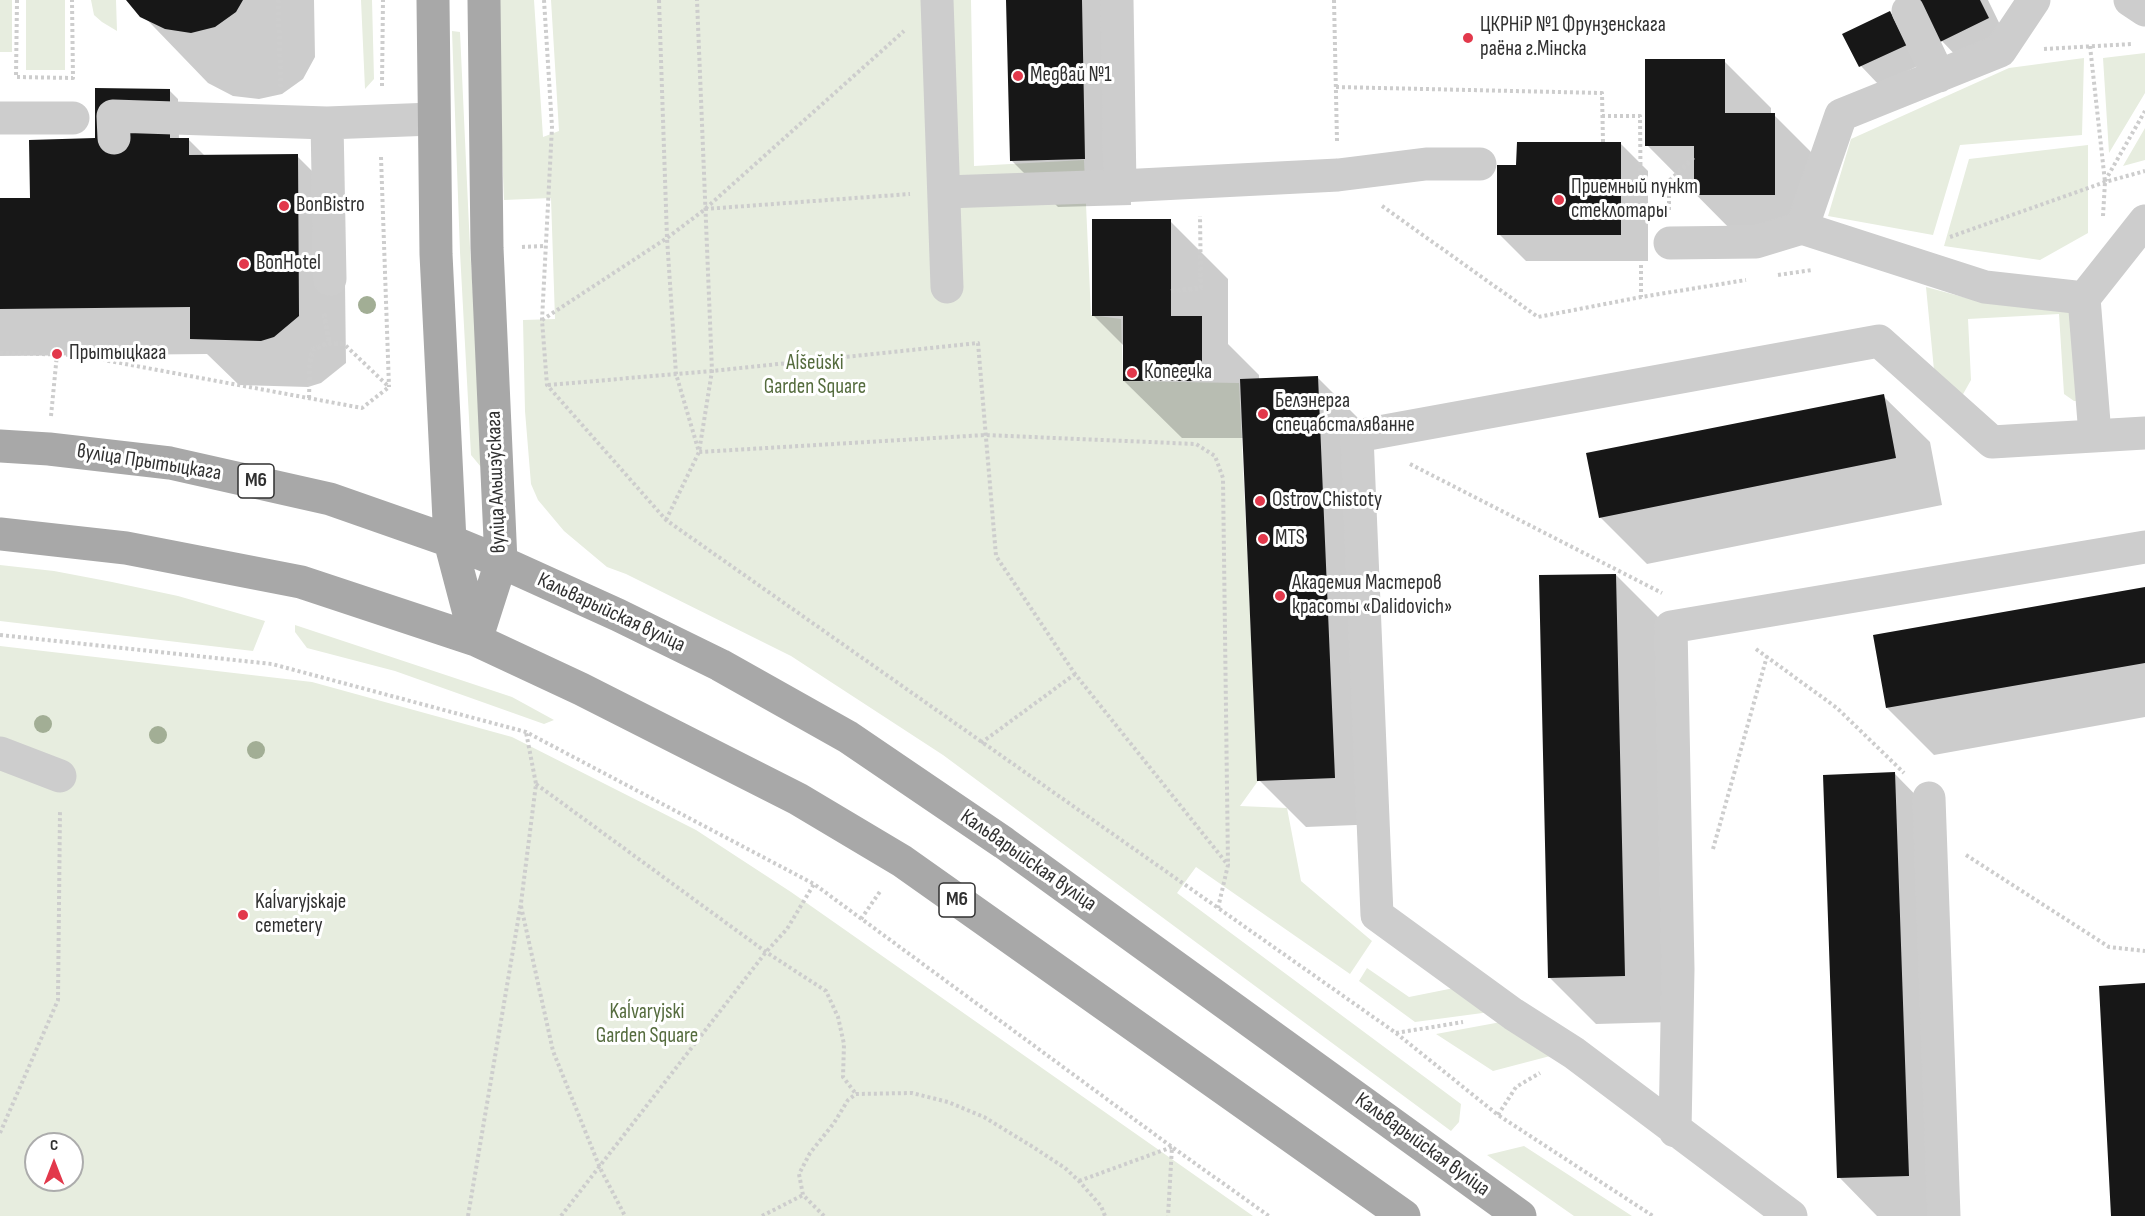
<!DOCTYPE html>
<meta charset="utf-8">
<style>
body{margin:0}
#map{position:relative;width:2145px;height:1216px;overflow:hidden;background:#fff;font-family:"Sofia Sans Condensed",sans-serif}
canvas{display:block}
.north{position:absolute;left:24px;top:1132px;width:60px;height:60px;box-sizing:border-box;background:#fff;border:2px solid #acacac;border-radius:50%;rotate:0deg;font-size:16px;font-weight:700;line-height:24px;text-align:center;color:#303030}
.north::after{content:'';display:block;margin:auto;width:21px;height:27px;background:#e2384b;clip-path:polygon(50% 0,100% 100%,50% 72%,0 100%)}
</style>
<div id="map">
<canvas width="2145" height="1216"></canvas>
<div class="north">С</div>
</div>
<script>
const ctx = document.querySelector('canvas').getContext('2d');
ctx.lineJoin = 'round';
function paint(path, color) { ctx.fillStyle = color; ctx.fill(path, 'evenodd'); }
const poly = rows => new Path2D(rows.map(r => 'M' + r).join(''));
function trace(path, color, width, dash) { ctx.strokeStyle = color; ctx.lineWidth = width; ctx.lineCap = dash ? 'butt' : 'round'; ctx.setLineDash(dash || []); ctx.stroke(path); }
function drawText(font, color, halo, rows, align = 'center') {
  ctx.font = font + ' "Sofia Sans Condensed",sans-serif'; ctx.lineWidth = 6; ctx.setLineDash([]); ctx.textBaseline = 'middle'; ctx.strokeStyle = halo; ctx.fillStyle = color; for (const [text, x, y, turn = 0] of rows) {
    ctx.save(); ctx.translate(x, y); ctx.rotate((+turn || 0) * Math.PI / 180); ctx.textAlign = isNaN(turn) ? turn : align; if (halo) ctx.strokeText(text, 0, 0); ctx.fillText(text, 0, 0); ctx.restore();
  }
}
paint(poly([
 [0,0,12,0,12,52,0,52],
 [26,0,65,0,65,70,26,70],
 [91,0,116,0,117,31,102,22,94,15],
 [361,0,372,0,374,79,365,89],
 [496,0,534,0,543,137,559,131,551,0,971,0,974,166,1084,160,1091,315,1121,319,1123,381,1239,383,1258,781,1240,806,1287,808,1301,881,1372,941,1350,974,1196,867,1177,893,1461,1104,1459,1122,1451,1131,943,755,791,656,626,574,607,567,564,531,538,500,531,484,525,411,523,320,555,319,551,198,504,200],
 [452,31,460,32,470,248,484,456,481,467,471,455,460,252],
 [2145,53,2145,93,2109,153,2103,58],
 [2084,58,2082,135,1960,145,1933,235,1828,216,1851,139,2009,68],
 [2145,128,2145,160,2123,166],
 [2088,145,2088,233,2040,260,1944,246,1969,159],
 [1926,287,1974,300,2076,313,2085,401,2074,401,2064,394,2059,314,1968,319,1971,380,1962,396,1934,370],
 [0,565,54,571,112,582,178,596,265,621,253,651,0,621],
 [295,625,512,697,554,720,544,724,395,671,307,648,295,632],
 [0,646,312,682,512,737,696,830,791,892,1253,1216,0,1216],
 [36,1144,72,1144,72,1180,36,1180],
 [1367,968,1409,997,1454,988,1490,1012,1415,1022,1359,981],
 [1501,1022,1554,1055,1493,1071,1436,1034],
 [1524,1146,1632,1216,1574,1216,1487,1155]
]), '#e7eddf');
paint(poly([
 [128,0,314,0,315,57,303,79,282,94,259,99,233,96,208,83],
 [1008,0,1127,0,1131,205,1058,207,1011,160],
 [1921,0,1988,0,2006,37,1960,60,1942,41],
 [1890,13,1908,31,1924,63,1879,85,1861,66,1844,34],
 [1724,61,1771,108,1771,115,1774,115,1821,162,1821,241,1742,241,1647,145],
 [169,90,178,99,179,139,188,139,205,156,297,156,344,203,346,363,321,383,308,387,239,385,207,354,0,356,0,200,31,199,99,140],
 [1621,144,1648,171,1648,261,1526,261,1499,234,1518,166],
 [1170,221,1228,279,1228,344,1259,375,1259,379,1317,377,1364,424,1381,824,1306,827,1259,780,1244,438,1182,438,1124,381,1124,346,1093,315],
 [1883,396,1930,442,1942,505,1647,564,1600,517],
 [1616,575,1663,622,1671,1022,1596,1024,1549,977],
 [2145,589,2145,717,1934,755,1887,708],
 [1895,774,1941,821,1955,1216,1877,1216,1839,1177]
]), '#0003');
paint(poly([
 [126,0,243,0,236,12,215,27,191,33,165,29,140,17],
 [1006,0,1082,0,1085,159,1010,161],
 [1919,0,1980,0,1989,18,1940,42],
 [1890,11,1907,45,1859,67,1842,34],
 [1645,59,1725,59,1725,113,1775,113,1775,195,1694,195,1694,146,1645,146],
 [95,88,170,89,170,138,189,138,189,155,298,154,299,316,274,337,261,341,190,339,190,307,0,309,0,198,30,198,29,140,95,138],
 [1517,142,1621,142,1621,235,1497,235,1497,165,1516,165],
 [1092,219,1171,219,1171,316,1202,316,1202,381,1123,381,1123,316,1092,316],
 [1318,376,1335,778,1257,781,1240,379],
 [1884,394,1896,458,1599,518,1586,453],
 [1616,574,1625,976,1548,978,1539,575],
 [2145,587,2145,663,1886,708,1873,635],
 [1895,772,1909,1176,1837,1178,1823,775],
 [2145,983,2145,1216,2111,1216,2099,986]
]), '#171717');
trace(poly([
 [17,0,16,77,73,78,72,0],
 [278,0,281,87],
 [544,0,552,127,542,320,547,385,666,520,1396,1033,1498,1115,1653,1216],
 [659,0,667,238,676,374,699,452,985,435,1196,444,1215,456,1223,478,1228,865],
 [1334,0,1337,141],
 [2090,46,2105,182,2103,216],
 [2044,49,2132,44],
 [382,86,383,0],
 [1336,87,1602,93,1603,142],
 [1602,116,1640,116,1641,222],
 [381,157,389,387],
 [2105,181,2145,111],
 [1382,206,1538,317,1641,297,1746,280],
 [705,209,910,194],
 [1669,210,1669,181,1694,157],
 [1950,237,2105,182,2145,171],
 [522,247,545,246],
 [1641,265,1641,297],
 [1778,275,1812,270],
 [1171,291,1201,288,1200,216],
 [324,314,329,343],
 [542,320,667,238,704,210,904,31],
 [0,353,77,355,362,408,389,387],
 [548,385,712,371,978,343,996,556,1075,674,1228,865,1218,908],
 [309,398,310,362,313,349,329,343,344,344,388,386],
 [51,416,57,354],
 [1410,464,1662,593],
 [666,520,699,452,712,371,697,0],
 [0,635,272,664,526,732,814,884,1172,1147,1269,1216],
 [1756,649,1837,708,1904,773],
 [981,743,1075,674],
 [536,784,766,952,826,991,838,1017,844,1044,843,1077,856,1094],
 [1713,849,1767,656],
 [1966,855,2109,947,2145,951],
 [521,906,553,1051,600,1168,625,1216],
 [861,919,881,890],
 [1396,1033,1463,1022],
 [1498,1115,1516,1087,1540,1073],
 [0,1133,58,1000,60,810],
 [1079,1181,1172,1147,1168,1216],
 [468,1216,521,903,536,784,526,732],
 [561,1216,766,952,787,929,814,884],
 [762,1216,803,1195],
 [824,1216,803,1195,799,1174,810,1153,834,1123,848,1100,856,1094,912,1093,948,1102,984,1117,1033,1147,1065,1168,1079,1181,1101,1206,1105,1216]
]), '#cdcdcd', 4, [3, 3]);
trace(poly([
 [937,0,947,287],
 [1117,0,1120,186,1338,175,1426,164,1480,164],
 [2034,0,2000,51,1841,115,1802,228,1985,287,2084,298,2095,435],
 [2130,0,2145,10],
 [1908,11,1939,76],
 [0,118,73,118],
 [327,123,330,279],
 [114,138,113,116,327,123,433,119],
 [945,192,1120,186],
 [1670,243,1756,242,1802,228],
 [2084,298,2145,221],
 [0,753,60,776],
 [1929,798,1944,1216],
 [1675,1131,1678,969,1671,627,2145,547],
 [1791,1216,1574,1053,1513,1014,1377,915,1357,436,1879,341,1992,442,2145,433]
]), '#cdcdcd', 33);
trace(poly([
 [433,0,436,254,450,541,476,640],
 [0,446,49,449,170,463,330,499,450,541,501,562,618,615,720,665,848,737,1004,843,1520,1216],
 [0,534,126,548,301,582,476,640,581,689,798,799,902,861,1404,1216],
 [476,640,501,562,487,248,484,0]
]), '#a8a8a8', 33);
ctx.fillStyle = '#a2ae95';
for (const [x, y] of [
 [367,305],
 [43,724],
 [158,735],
 [256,750]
]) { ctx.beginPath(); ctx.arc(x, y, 9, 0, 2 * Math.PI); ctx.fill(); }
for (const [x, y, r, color] of [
 [1468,38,6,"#e2384b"],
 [1018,76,6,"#e2384b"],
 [1559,200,6,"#e2384b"],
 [284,206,6,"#e2384b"],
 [244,264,6,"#e2384b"],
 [57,354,6,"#e2384b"],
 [1132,373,6,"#e2384b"],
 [1263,414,6,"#e2384b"],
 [1260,501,6,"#e2384b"],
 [1263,539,6,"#e2384b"],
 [1280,596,6,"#e2384b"],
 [243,915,6,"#e2384b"]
]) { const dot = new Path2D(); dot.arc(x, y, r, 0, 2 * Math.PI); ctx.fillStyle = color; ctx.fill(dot); trace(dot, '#fff', 2); }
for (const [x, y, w] of [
 [256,481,36],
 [957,900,36]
]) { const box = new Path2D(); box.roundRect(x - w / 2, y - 17, w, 34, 4.5); ctx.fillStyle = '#fff'; ctx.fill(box); trace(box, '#303030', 1.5); }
drawText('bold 20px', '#303030', null, [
 ["М6",256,481],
 ["М6",957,900]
]);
drawText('21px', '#303030', '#fff', [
 ["ЦКРНіР №1 Фрунзенскага",1480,26],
 ["раёна г.Мінска",1480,50],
 ["Медвай №1",1030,76],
 ["Приемный пункт",1571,188],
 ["стеклотары",1571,212],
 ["BonBistro",296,206],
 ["BonHotel",256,264],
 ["Прытыцкага",69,354],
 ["Копеечка",1144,373],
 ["Белэнерга",1275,402],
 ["спецабсталяванне",1275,426],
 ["Ostrov Chistoty",1272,501],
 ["MTS",1275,539],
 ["Академия Мастеров",1292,584],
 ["красоты «Dalidovich»",1292,608],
 ["Kaĺvaryjskaje",255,903],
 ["cemetery",255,927]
], 'left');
drawText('21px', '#556c3e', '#fff', [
 ["Aĺšeŭski",815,364],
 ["Garden Square",815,388],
 ["Kaĺvaryjski",647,1013],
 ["Garden Square",647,1037]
]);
drawText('21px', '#303030', '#fff', [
 ["вуліца Прытыцкага",149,463,9],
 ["вуліца Альшэўскага",497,482,-92],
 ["Кальварыйская вуліца",611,613,25],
 ["Кальварыйская вуліца",1028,861,35],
 ["Кальварыйская вуліца",1422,1145,36]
]);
</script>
